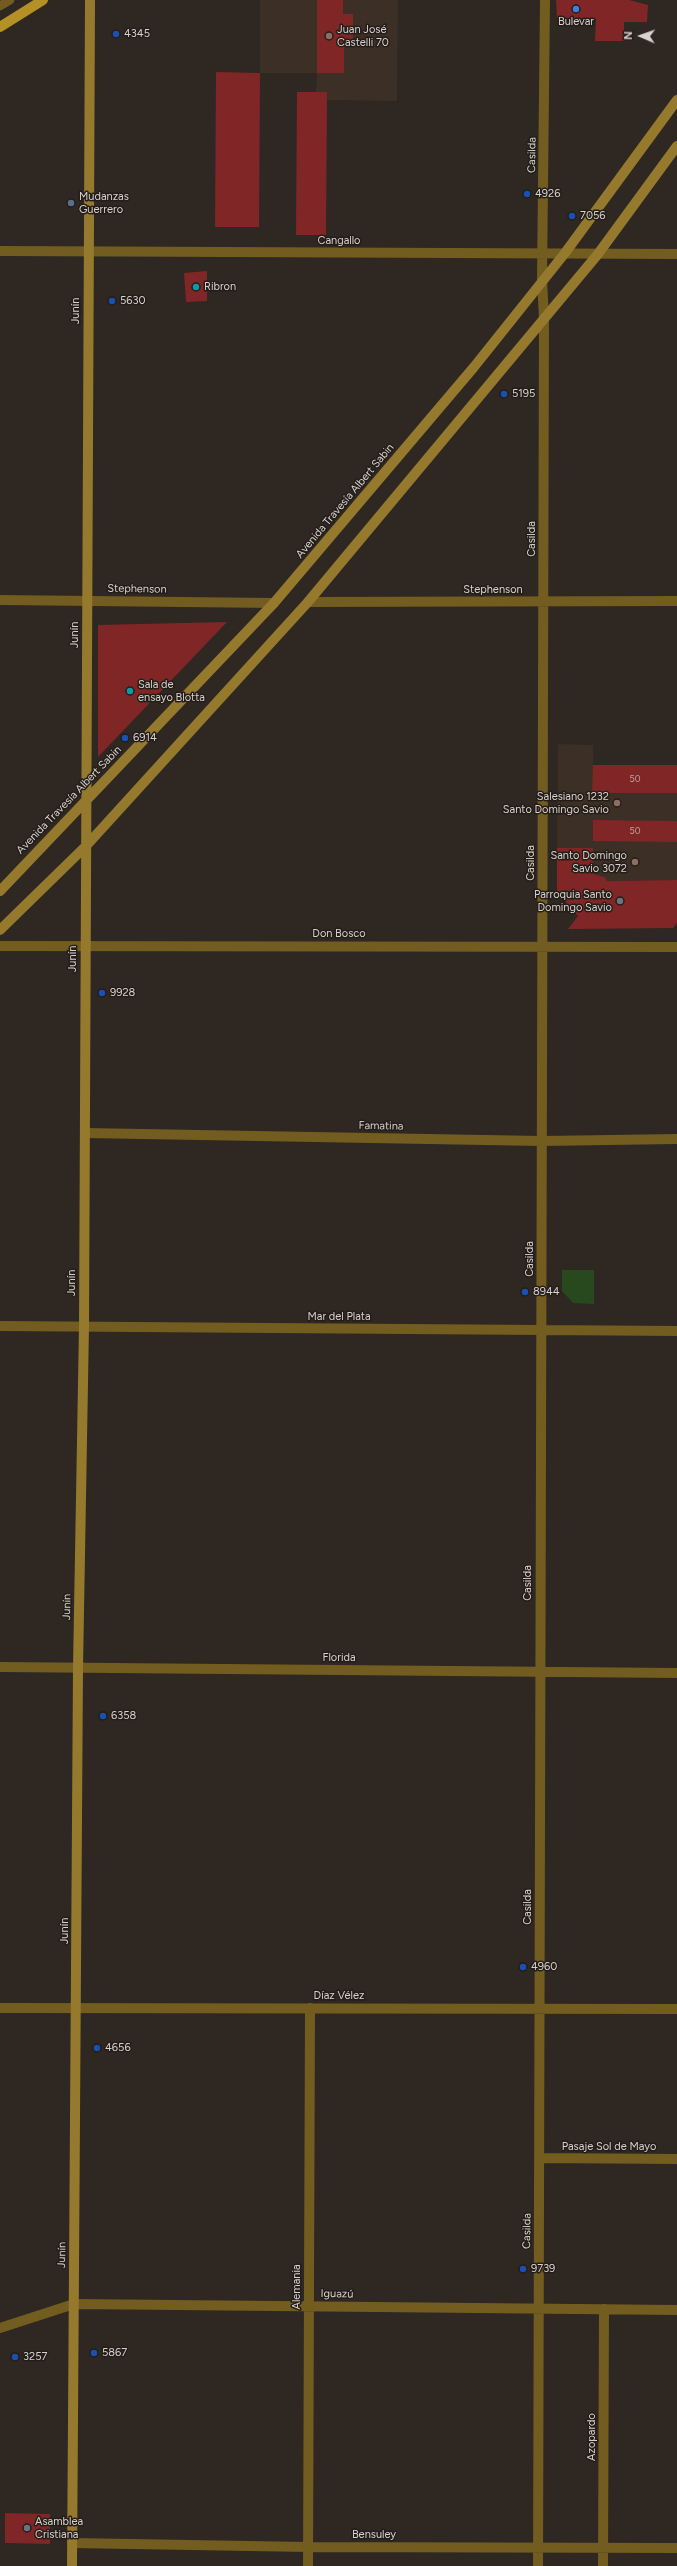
<!DOCTYPE html>
<meta charset="utf-8">
<style>
body{margin:0}
#map{position:relative;width:677px;height:2566px;overflow:hidden;background:#2e2722;font-family:Figtree,sans-serif}
canvas{display:block}
.north{position:absolute;left:621px;top:16px;width:40px;height:40px;-webkit-text-stroke:3px #241d18;paint-order:stroke;rotate:272deg;font-size:11px;font-weight:700;line-height:16px;text-align:center;color:#d7d2cf}
.north::after{content:'';display:block;margin:auto;width:14px;height:18px;background:#d7d2cf;clip-path:polygon(50% 0,100% 100%,50% 72%,0 100%)}
</style>
<div id="map">
<canvas width="677" height="2566"></canvas>
<div class="north">N</div>
</div>
<script>
const ctx = document.querySelector('canvas').getContext('2d');
ctx.lineJoin = 'round';
function paint(path, color) { ctx.fillStyle = color; ctx.fill(path, 'evenodd'); }
const poly = rows => new Path2D(rows.map(r => 'M' + r).join(''));
function trace(path, color, width, dash) { ctx.strokeStyle = color; ctx.lineWidth = width; ctx.lineCap = dash ? 'butt' : 'round'; ctx.setLineDash(dash || []); ctx.stroke(path); }
function drawText(font, color, halo, rows, align = 'center') {
  ctx.font = font + ' Figtree,sans-serif'; ctx.lineWidth = 3; ctx.setLineDash([]); ctx.textBaseline = 'middle'; ctx.strokeStyle = halo; ctx.fillStyle = color; for (const [text, x, y, turn = 0] of rows) {
    ctx.save(); ctx.translate(x, y); ctx.rotate((+turn || 0) * Math.PI / 180); ctx.textAlign = isNaN(turn) ? turn : align; if (halo) ctx.strokeText(text, 0, 0); ctx.fillText(text, 0, 0); ctx.restore();
  }
}
paint(poly([
 [260,0,398,0,397,101,327,100,327,92,316,92,317,73,260,73],
 [558,744,593,745,593,765,677,765,677,880,607,881,605,877,600,875,593,881,593,848,557,848]
]), '#3c2f26');
paint(poly([
 [562,1270,594,1270,594,1304,573,1303,562,1291]
]), '#28481e');
paint(poly([
 [317,0,343,0,343,14,353,14,353,43,344,42,344,73,317,73],
 [556,0,629,0,648,5,647,22,624,22,624,41,595,41,596,19,557,18],
 [216,72,260,73,259,227,215,227],
 [297,92,327,92,326,235,296,235],
 [207,271,207,301,186,302,184,273],
 [227,622,98,757,98,625],
 [593,765,677,765,677,793,592,793],
 [593,820,677,821,677,842,593,841],
 [557,848,593,848,593,874,605,877,607,881,677,880,677,923,673,928,568,929,578,916,561,897,557,897],
 [5,2513,50,2514,50,2544,5,2543]
]), '#802626');
trace(poly([
 [0,6,10,0]
]), '#725c1f', 9);
trace(poly([
 [0,251,677,254],
 [0,600,274,603],
 [308,602,677,601],
 [0,946,677,947],
 [85,1133,542,1141,677,1139],
 [0,1326,677,1331],
 [0,1667,677,1673],
 [0,2008,677,2009],
 [540,2158,677,2159],
 [0,2328,74,2304,677,2310],
 [72,2543,308,2547,677,2548],
 [308,2566,310,2008],
 [538,2566,544,318,542,279,545,0],
 [603,2566,604,2309]
]), '#725c1f', 10);
trace(poly([
 [0,891,274,603,474,367,565,253,677,100],
 [0,930,86,846,308,602,598,254,677,146],
 [72,2566,78,1668,84,1326,90,0]
]), '#957a2d', 10);
trace(poly([
 [0,27,43,0]
]), '#b49025', 10);
for (const [x, y, r, color] of [
 [576,9,4,"#3f7fe0"],
 [116,34,4,"#1a4fb4"],
 [329,36,4,"#8d6e63"],
 [527,194,4,"#1a4fb4"],
 [71,203,4,"#5c6f8a"],
 [572,216,4,"#1a4fb4"],
 [196,287,4,"#0f9aa8"],
 [112,301,4,"#1a4fb4"],
 [504,394,4,"#1a4fb4"],
 [130,691,4,"#0f9aa8"],
 [125,738,4,"#1a4fb4"],
 [617,803,4,"#8d6e63"],
 [635,862,4,"#8d6e63"],
 [620,901,4,"#6b7280"],
 [102,993,4,"#1a4fb4"],
 [525,1292,4,"#1a4fb4"],
 [103,1716,4,"#1a4fb4"],
 [523,1967,4,"#1a4fb4"],
 [97,2048,4,"#1a4fb4"],
 [523,2269,4,"#1a4fb4"],
 [94,2353,4,"#1a4fb4"],
 [15,2357,4,"#1a4fb4"],
 [27,2528,4,"#6b7280"]
]) { const dot = new Path2D(); dot.arc(x, y, r, 0, 2 * Math.PI); ctx.fillStyle = color; ctx.fill(dot); trace(dot, '#241d18', 1.5); }
drawText('9px', '#c1a7a5', null, [
 ["50",635,779],
 ["50",635,831]
]);
drawText('11px', '#d7d2cf', '#241d18', [
 ["Bulevar",576,22,"center"],
 ["Juan José",337,30],
 ["Castelli 70",337,43],
 ["4345",124,34],
 ["4926",535,194],
 ["Mudanzas",79,197],
 ["Guerrero",79,210],
 ["7056",580,216],
 ["Ribron",204,287],
 ["5630",120,301],
 ["5195",512,394],
 ["Sala de",138,685],
 ["ensayo Blotta",138,698],
 ["6914",133,738],
 ["Salesiano 1232",609,797,"right"],
 ["Santo Domingo Savio",609,810,"right"],
 ["Santo Domingo",627,856,"right"],
 ["Savio 3072",627,869,"right"],
 ["Parroquia Santo",612,895,"right"],
 ["Domingo Savio",612,908,"right"],
 ["9928",110,993],
 ["8944",533,1292],
 ["6358",111,1716],
 ["4960",531,1967],
 ["4656",105,2048],
 ["9739",531,2269],
 ["5867",102,2353],
 ["3257",23,2357],
 ["Asamblea",35,2522],
 ["Cristiana",35,2535]
], 'left');
drawText('11px', '#d7d2cf', '#241d18', [
 ["Casilda",532,155,-89],
 ["Cangallo",339,241],
 ["Junín",76,311,-90],
 ["Avenida Travesía Albert Sabin",345,501,-50],
 ["Casilda",532,539,-90],
 ["Stephenson",137,589,1],
 ["Stephenson",493,590],
 ["Junín",75,635,-90],
 ["Avenida Travesía Albert Sabin",69,800,-46],
 ["Casilda",531,863,-90],
 ["Don Bosco",339,934],
 ["Junín",73,959,-90],
 ["Famatina",381,1126,1],
 ["Casilda",530,1259,-90],
 ["Junín",72,1283,-90],
 ["Mar del Plata",339,1317],
 ["Casilda",528,1583,-90],
 ["Junín",67,1607,-89],
 ["Florida",339,1658],
 ["Casilda",528,1907,-90],
 ["Junín",65,1931,-90],
 ["Díaz Vélez",339,1996],
 ["Pasaje Sol de Mayo",609,2147],
 ["Casilda",527,2231,-89],
 ["Junín",62,2255,-89],
 ["Alemania",297,2287,-90],
 ["Iguazú",337,2294,1],
 ["Azopardo",592,2437,-90],
 ["Bensuley",374,2535]
]);
</script>
